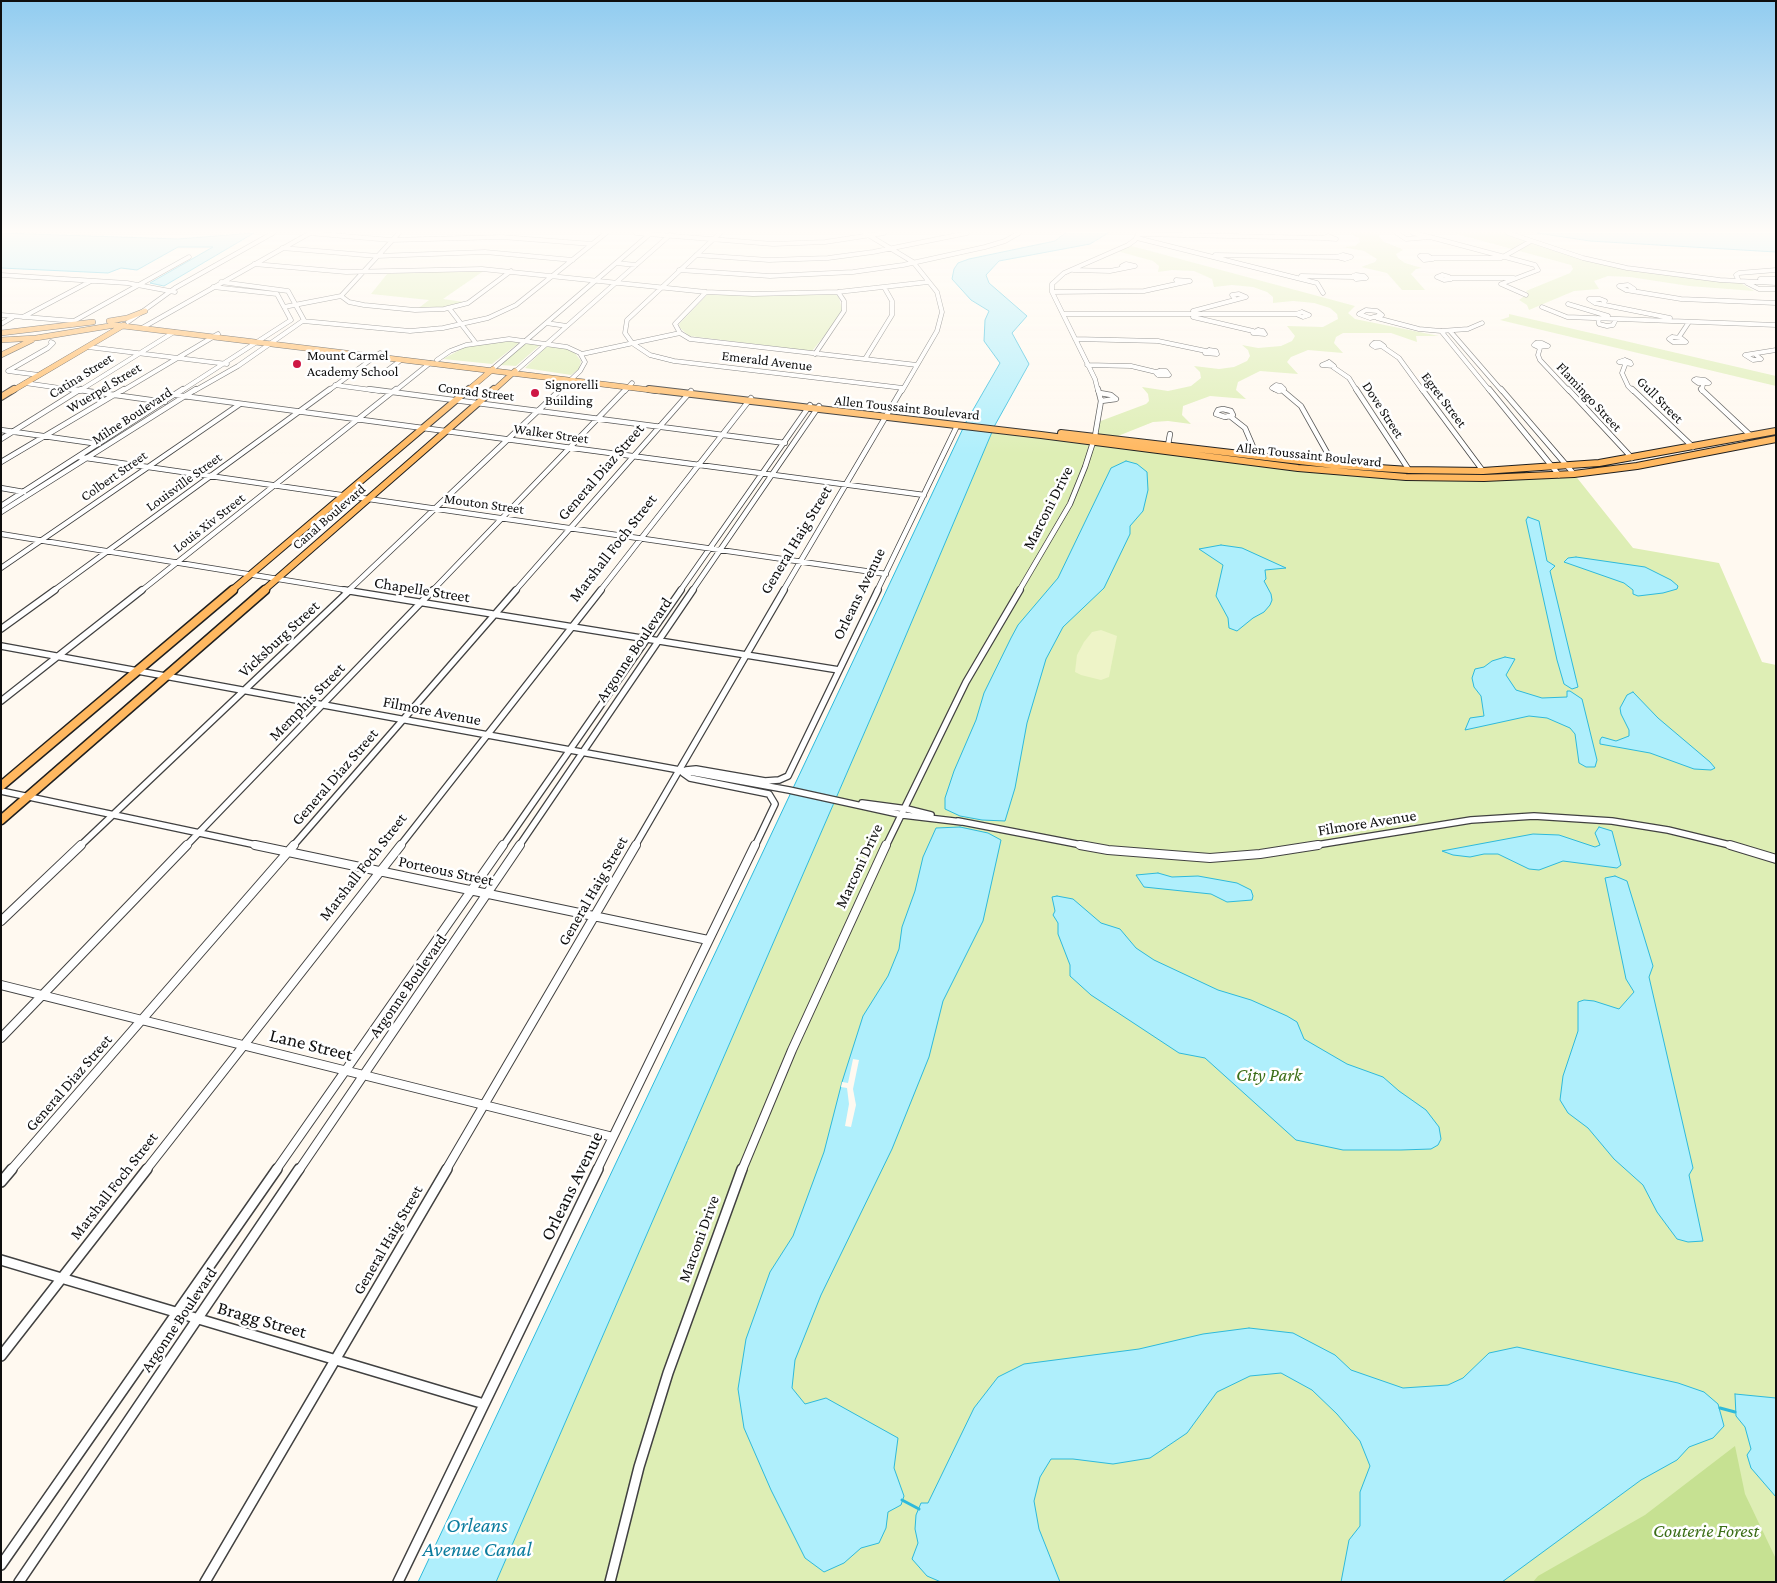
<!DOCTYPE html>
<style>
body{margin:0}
#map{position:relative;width:1777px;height:1583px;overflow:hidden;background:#fff9f0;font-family:"Crimson Pro",serif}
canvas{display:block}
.frame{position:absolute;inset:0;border:2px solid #0e0e0e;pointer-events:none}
</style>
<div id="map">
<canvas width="1777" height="1583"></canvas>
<div class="frame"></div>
</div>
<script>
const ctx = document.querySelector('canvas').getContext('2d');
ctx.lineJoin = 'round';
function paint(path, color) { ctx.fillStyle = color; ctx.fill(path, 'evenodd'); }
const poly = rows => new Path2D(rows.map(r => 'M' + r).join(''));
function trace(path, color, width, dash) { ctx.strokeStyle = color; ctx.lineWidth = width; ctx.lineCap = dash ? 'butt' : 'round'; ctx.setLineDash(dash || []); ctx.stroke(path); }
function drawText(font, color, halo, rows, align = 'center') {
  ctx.font = font + ' "Crimson Pro",serif'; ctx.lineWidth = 5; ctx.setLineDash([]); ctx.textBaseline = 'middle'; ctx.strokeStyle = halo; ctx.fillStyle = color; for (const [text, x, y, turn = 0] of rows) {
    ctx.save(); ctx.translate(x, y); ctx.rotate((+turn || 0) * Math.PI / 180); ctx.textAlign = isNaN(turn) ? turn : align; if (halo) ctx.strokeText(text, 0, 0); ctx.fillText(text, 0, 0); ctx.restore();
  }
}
paint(poly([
 [1350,233,1376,233,1384,242,1400,248,1403,250,1396,254,1398,258,1405,263,1422,268,1416,269,1411,274,1425,290,1402,290,1387,273,1361,267,1375,262,1377,259,1364,251,1342,247,1355,246,1360,242,1359,238],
 [1453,233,1505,233,1627,269,1739,282,1754,291,1689,286,1630,277,1608,276,1594,281,1599,289,1574,291,1529,310,1527,305,1519,300,1528,293,1526,291,1570,273,1573,269,1571,265],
 [1128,245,1355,306,1348,313,1355,319,1439,336,1416,336,1417,342,1391,333,1343,333,1336,337,1334,343,1343,353,1308,350,1291,357,1287,362,1298,374,1260,371,1238,382,1236,390,1246,399,1210,396,1183,406,1182,415,1191,424,1168,421,1153,422,1113,438,1095,436,1098,422,1146,404,1149,401,1148,394,1142,387,1168,391,1191,386,1201,378,1200,372,1194,366,1219,369,1234,367,1247,361,1250,356,1248,350,1242,345,1258,348,1281,346,1292,341,1295,336,1287,326,1323,327,1338,319,1337,314,1330,308,1314,303,1293,301,1273,303,1273,297,1267,292,1253,287,1232,285,1214,287,1212,279,1194,271,1172,270,1158,272,1159,266,1153,261,1117,251],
 [453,270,485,270,443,299,464,302,442,308,416,310,429,300,371,294,387,274],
 [711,293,761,296,834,293,839,297,842,310,838,319,812,351,689,336,680,328,679,324,707,295],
 [1509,314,1776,376,1776,386,1500,320,1509,317],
 [508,341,520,342,492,364,443,359,467,346],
 [524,343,540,345,516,366,500,365],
 [547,346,567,349,575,353,581,361,579,369,571,375,525,368],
 [992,432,1406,477,1574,474,1633,548,1719,563,1762,662,1776,665,1776,1582,496,1582,879,699]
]), '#deeeb5');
paint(poly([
 [1735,1446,1745,1494,1776,1559,1776,1582,1533,1582,1538,1576,1645,1515]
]), '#c6e192');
paint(poly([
 [1101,630,1117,636,1109,677,1101,680,1081,675,1075,672,1077,655,1084,642,1092,632]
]), '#eef4c8');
const water = poly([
 [1,233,178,239,254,233,164,286,150,283,213,247,178,247,137,270,121,268,108,273,1,268,1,233],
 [1065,233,1108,233,1090,244,999,261,986,275,989,283,1027,316,1012,333,1029,364,995,425,879,699,496,1582,418,1582,966,422,1000,363,984,341,985,320,989,311,971,300,952,279,954,269,958,263,969,259,1055,241,1065,233],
 [1537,233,1776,233,1776,252,1590,241,1537,233],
 [1126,461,1137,464,1147,472,1148,490,1143,511,1130,526,1130,534,1104,588,1063,627,1046,659,1027,723,1015,788,1005,821,982,820,960,816,945,809,945,798,954,771,976,720,984,693,1011,638,1018,625,1058,578,1111,468,1126,461],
 [1528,517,1539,521,1547,561,1555,566,1550,571,1578,687,1572,689,1564,684,1557,660,1526,520,1528,517],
 [1221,545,1242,548,1286,568,1265,570,1266,579,1264,581,1271,594,1272,600,1270,605,1264,612,1253,618,1237,631,1229,628,1228,618,1216,596,1223,565,1199,549,1221,545],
 [1576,557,1645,567,1671,580,1678,586,1677,589,1663,593,1638,596,1633,594,1633,590,1624,583,1564,562,1568,558,1576,557],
 [1505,657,1515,659,1506,675,1516,690,1542,698,1567,697,1567,691,1570,691,1582,699,1597,760,1595,767,1586,767,1579,763,1575,734,1570,728,1547,718,1529,716,1465,730,1470,718,1484,716,1481,696,1474,687,1472,678,1475,669,1484,667,1492,661,1505,657],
 [1633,692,1658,718,1710,762,1715,768,1711,770,1694,769,1650,753,1600,744,1600,740,1602,737,1616,741,1629,736,1629,730,1621,714,1620,708,1627,695,1633,692],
 [960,827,988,833,1001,840,983,921,943,1001,929,1057,892,1149,821,1295,795,1360,792,1388,805,1404,826,1398,898,1438,894,1468,904,1496,901,1505,888,1512,886,1528,879,1543,861,1548,844,1563,824,1572,805,1558,771,1490,744,1428,738,1389,746,1339,770,1272,793,1236,824,1152,842,1082,863,1016,888,976,899,949,902,927,915,891,923,857,936,828,960,827],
 [1599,827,1612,831,1621,865,1617,868,1563,861,1539,870,1529,869,1498,854,1484,854,1470,857,1453,855,1442,851,1533,834,1559,835,1595,847,1600,845,1595,833,1599,827],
 [1158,873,1172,877,1198,876,1237,883,1251,890,1253,896,1252,900,1227,902,1211,894,1144,887,1136,875,1158,873],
 [1615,876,1627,881,1653,966,1649,977,1693,1168,1689,1175,1703,1241,1688,1242,1677,1239,1657,1212,1643,1185,1614,1159,1588,1128,1568,1113,1560,1100,1563,1076,1578,1031,1578,1002,1584,1000,1594,1001,1619,1009,1634,992,1626,979,1605,878,1615,876],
 [1057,896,1073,899,1101,923,1120,929,1136,948,1154,960,1218,990,1251,1000,1287,1016,1297,1022,1304,1039,1347,1064,1383,1077,1399,1091,1426,1110,1439,1127,1441,1139,1438,1145,1431,1149,1401,1150,1343,1150,1296,1140,1205,1058,1179,1053,1091,995,1070,976,1070,965,1058,934,1058,923,1053,915,1055,911,1052,897,1057,896],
 [1249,1328,1293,1333,1335,1355,1351,1370,1403,1388,1448,1385,1463,1378,1489,1353,1517,1347,1678,1383,1704,1392,1718,1404,1724,1426,1713,1438,1689,1447,1677,1460,1641,1480,1502,1582,1341,1582,1349,1540,1360,1526,1360,1492,1370,1466,1360,1441,1337,1414,1312,1390,1281,1373,1250,1376,1217,1392,1187,1433,1150,1458,1113,1464,1073,1459,1051,1459,1040,1477,1034,1501,1039,1529,1060,1582,941,1582,927,1576,912,1559,918,1543,915,1529,916,1515,921,1503,928,1503,974,1408,998,1377,1024,1364,1139,1349,1203,1334,1249,1328],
 [1735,1394,1776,1398,1776,1497,1751,1468,1747,1455,1751,1449,1745,1427,1736,1416,1735,1394]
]);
paint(water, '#afeffc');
trace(water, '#2ebadb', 1);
paint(poly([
 [853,1059,859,1060,853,1089,856,1105,851,1127,845,1126,849,1104,847,1088,841,1087,842,1082,848,1083]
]), '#fff9f0');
trace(poly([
 [1720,1408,1735,1412],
 [902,1500,919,1509]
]), '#2ebadb', 3);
const minorFar4 = poly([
 [309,233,391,240,502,237,592,244],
 [636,233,773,244,825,242,884,233],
 [720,233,627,320,625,333,632,343,650,355,674,361,903,388],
 [865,233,913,262,937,292,942,312,937,331,902,391],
 [1397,233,1406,239,1430,237,1413,233],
 [1508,233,1583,258,1627,268,1720,280,1776,283],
 [1138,234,1323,238],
 [1328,236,1336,239,1323,238,1328,236],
 [1430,237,1535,265,1538,270,1501,284,1526,295],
 [1137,238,1317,283,1323,293],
 [282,248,377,256,485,252,573,260],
 [696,255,769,260,828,258,873,252,967,233],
 [1215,255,1337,257],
 [1343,255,1351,257,1345,259,1337,257,1343,255],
 [1420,256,1428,256,1433,259,1424,260,1420,256],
 [1432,258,1501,258,1531,241],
 [616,263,636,265],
 [254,264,346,272,482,269,706,292,753,294,838,292,928,282],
 [679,270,770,276,853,272,903,265,985,247,1005,241,1019,233],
 [1073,270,1110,271,1135,266,1126,264,1122,266,1124,268],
 [1,275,127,283,175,292],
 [1356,275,1364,276,1366,278,1356,279,1353,276,1356,275],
 [1442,275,1449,277,1451,279,1444,280,1437,277,1442,275],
 [1301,276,1353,277],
 [1450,278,1514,278],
 [1738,279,1736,275,1739,273,1776,270],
 [1760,279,1776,279],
 [1747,283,1759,289,1776,289],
 [1634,289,1628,285,1619,286,1626,290,1681,299,1776,303],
 [706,292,675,324,680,333,690,339,917,365],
 [1052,292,1144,291,1190,281,1176,280,1179,283],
 [341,296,349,302,364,305,415,310,444,309,468,303,511,271],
 [1604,303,1605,301,1600,299,1589,299,1595,303,1670,318],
 [1568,304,1608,316],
 [284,307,341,296,399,233],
 [1542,307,1567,317,1776,325],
 [449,308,475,342],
 [1366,310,1377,311,1382,315,1370,318,1359,314,1366,310],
 [1193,311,1246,297,1239,294,1232,295,1235,299],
 [1302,312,1309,315,1303,317,1296,314,1302,312],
 [1063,314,1296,314],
 [1,315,74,321,189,257],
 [23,317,91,281],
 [1193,317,1253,331],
 [1377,318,1419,329,1441,331,1468,329,1482,323],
 [1598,318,1599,324,1607,326,1613,325,1616,319],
 [303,321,410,331,443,328,488,318,516,305,606,233],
 [128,322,175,288,273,233],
 [546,323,567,326],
 [1,324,13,317],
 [142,328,310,233],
 [1258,330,1263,331,1265,334,1253,333,1258,330],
 [1441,331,1490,391],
 [1450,331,1502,391],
 [1672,337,1681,338,1686,342,1673,342,1669,339,1672,337],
 [1679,337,1689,322],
 [1075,339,1158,341,1206,351],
 [1374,343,1380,343,1384,346,1375,347,1372,345,1374,343],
 [1536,343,1542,343,1548,346,1538,347,1534,345,1536,343],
 [88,347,227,364],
 [1383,347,1399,358,1423,391],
 [1540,348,1538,355,1540,360,1569,391],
 [1209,350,1216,351,1217,354,1205,353,1209,350],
 [582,354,680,333],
 [815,354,844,311,844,301,838,292],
 [1756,355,1761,359,1753,360,1745,355,1776,350],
 [865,359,892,315,892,301,884,287],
 [437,360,450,351,466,345,509,339,567,347,580,353,585,362,580,371,559,391],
 [1625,360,1630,362,1631,364,1619,362,1625,360],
 [1329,362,1334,366,1322,365,1329,362],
 [1087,365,1131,366,1156,372],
 [1625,365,1622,373,1628,386,1633,391],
 [495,367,651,233],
 [1333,367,1349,378,1357,391],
 [517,370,670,235],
 [1159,371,1166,371,1169,375,1158,375,1156,373,1159,371],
 [385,372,401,360],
 [39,375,8,371,48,348,53,343,51,342],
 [1696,379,1705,380,1709,383,1698,383,1694,380,1696,379],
 [25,383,81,391],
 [335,385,379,391],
 [79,391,174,332],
 [122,391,218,334],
 [181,391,291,320,277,294,213,287],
 [194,391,238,366,304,320,288,291,221,282],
 [328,391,380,353],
 [395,391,430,363],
 [625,391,632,383],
 [1098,391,1095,379,1052,292,1052,284,1064,273,1128,245,1135,240,1139,233],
 [1278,391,1272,388,1276,385,1281,386,1284,389,1280,391],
 [1702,391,1703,384]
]);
const minorFar3 = poly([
 [72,389,165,402],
 [369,389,785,443],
 [1275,389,1283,389],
 [1356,389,1409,470],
 [1422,389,1483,471],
 [1489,389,1559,475],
 [1501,389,1574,474],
 [1568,389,1632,458],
 [1632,389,1693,447],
 [1701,389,1750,435],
 [1282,390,1301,406,1334,465],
 [1100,393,1111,395,1116,399,1101,401],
 [176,395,924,495],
 [1223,409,1231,411,1233,415,1225,417,1216,414,1218,410,1223,409],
 [1231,417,1245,428,1257,456],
 [1,430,99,444],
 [1,439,81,389],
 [1168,445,1170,434],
 [79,457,886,574],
 [1,462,124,389],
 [1,488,24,492],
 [1,506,183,389],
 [1,512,196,389],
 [1,534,352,591],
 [1,568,240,404],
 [53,591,330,389],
 [141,591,396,389],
 [348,591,561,389],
 [432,591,626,389],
 [515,591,691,391],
 [600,591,751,398],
 [680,591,810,405],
 [692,591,819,406],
 [783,591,902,389],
 [877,591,957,426],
 [1019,591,1070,504,1085,467,1095,436,1101,401,1098,389]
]);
const minorFar2 = poly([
 [344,590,839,670],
 [1,629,55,590],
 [1,646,789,790,903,815,962,822],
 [1,701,142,590],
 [686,770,696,769,765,781,779,780,788,776,878,590],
 [683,773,690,778,769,794,775,804,755,846],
 [1,791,261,846],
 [862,803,907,809,931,815],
 [958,821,1087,846],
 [80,846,350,590],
 [186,846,433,590],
 [293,846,516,590],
 [400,846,601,590],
 [503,846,681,590],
 [519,846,693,590],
 [635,846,784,590],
 [886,846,966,682,1020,590],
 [1310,846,1471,820,1534,816,1612,821,1668,830,1734,846]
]);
const minorFar1 = poly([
 [255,845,708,940],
 [1080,845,1108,850,1210,858,1260,854,1318,845],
 [1730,845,1776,859],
 [1,921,81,845],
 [1,985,613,1137],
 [1,1038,187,845],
 [11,1170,294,845],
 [146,1170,401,845],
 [276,1170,503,845],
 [299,1170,520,845],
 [446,1170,636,845],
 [597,1170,755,845],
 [742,1170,792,1050,886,845]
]);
const minor = poly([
 [1,1182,12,1169],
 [1,1260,484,1404],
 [1,1356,147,1169],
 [1,1565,277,1169],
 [19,1582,299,1169],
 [205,1582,447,1169],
 [398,1582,598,1169],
 [610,1582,639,1467,668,1373,742,1169]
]);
const majorFar2 = poly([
 [109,321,127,318,145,311],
 [1,333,93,322],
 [1,340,36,338,115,325,659,391],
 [1,355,32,340],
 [12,391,124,325],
 [467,391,493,369],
 [493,391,515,371]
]);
const majorFar1 = poly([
 [649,389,1041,435,1298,468,1406,477,1484,478,1574,474,1637,466,1776,439],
 [1,397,14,389],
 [1061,433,1334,465,1409,470,1483,471,1599,463,1776,431],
 [231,591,469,389],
 [263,591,494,389]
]);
const major = poly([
 [1,786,233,590],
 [1,820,265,590]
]);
trace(minorFar4, '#414141', 5);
trace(minorFar3, '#414141', 6);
trace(minorFar2, '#414141', 8);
trace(minorFar1, '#414141', 10);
trace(minor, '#414141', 12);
trace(majorFar2, '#1f1f1f', 6);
trace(majorFar1, '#1f1f1f', 8);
trace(major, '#1f1f1f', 11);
trace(minorFar4, '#fff', 4);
trace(minorFar3, '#fff', 4.5);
trace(minorFar2, '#fff', 5.5);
trace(minorFar1, '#fff', 8);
trace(minor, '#fff', 9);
trace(majorFar2, '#ffb860', 5);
trace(majorFar1, '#ffb860', 6);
trace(major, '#ffb860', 8);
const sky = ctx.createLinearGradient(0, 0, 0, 454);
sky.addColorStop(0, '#91ccf0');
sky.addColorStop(0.51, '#fffcf8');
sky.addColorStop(1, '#fffcf800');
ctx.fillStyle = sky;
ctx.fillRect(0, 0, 1777, 454);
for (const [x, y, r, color] of [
 [297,364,5,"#ce1745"],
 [535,393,5,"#ce1745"]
]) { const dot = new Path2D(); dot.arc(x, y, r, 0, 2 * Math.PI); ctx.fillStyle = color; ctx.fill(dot); trace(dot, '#fff', 2); }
drawText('14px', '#0e0e0e', '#fff', [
 ["Mount Carmel",307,356],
 ["Academy School",307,372],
 ["Signorelli",545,385],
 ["Building",545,401]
], 'left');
drawText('14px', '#0e0e0e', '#fff', [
 ["Emerald Avenue",767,361,7],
 ["Catina Street",81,376,-32],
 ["Wuerpel Street",104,388,-31],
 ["Conrad Street",476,392,7],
 ["Flamingo Street",1589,397,47],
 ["Egret Street",1444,400,53],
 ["Gull Street",1660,400,45],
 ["Allen Toussaint Boulevard",907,408,6],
 ["Dove Street",1383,410,57],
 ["Milne Boulevard",132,416,-33],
 ["Walker Street",551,434,8],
 ["Allen Toussaint Boulevard",1309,455,6],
 ["Colbert Street",114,476,-35],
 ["Louisville Street",184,482,-36],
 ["Mouton Street",484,504,8],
 ["Canal Boulevard",329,517,-41],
 ["Louis Xiv Street",209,523,-38]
]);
drawText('16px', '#0e0e0e', '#fff', [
 ["General Diaz Street",601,472,-49],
 ["Marconi Drive",1048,508,-63],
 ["General Haig Street",796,540,-59],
 ["Marshall Foch Street",613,548,-52],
 ["Chapelle Street",422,590,9],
 ["Orleans Avenue",859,594,-64],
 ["Vicksburg Street",279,639,-43],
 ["Argonne Boulevard",634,650,-56],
 ["Memphis Street",307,702,-46],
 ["Filmore Avenue",432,711,11],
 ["General Diaz Street",335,777,-49],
 ["Filmore Avenue",1367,823,-9],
 ["Marconi Drive",859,866,-65],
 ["Marshall Foch Street",363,867,-52],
 ["Porteous Street",446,871,12],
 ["General Haig Street",593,891,-60],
 ["Argonne Boulevard",408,986,-55],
 ["General Diaz Street",69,1083,-49],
 ["Marshall Foch Street",114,1186,-52],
 ["Marconi Drive",699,1239,-70],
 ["General Haig Street",388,1240,-60],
 ["Argonne Boulevard",179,1320,-56]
]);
drawText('19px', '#0e0e0e', '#fff', [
 ["Lane Street",311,1045,14],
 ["Orleans Avenue",572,1186,-64],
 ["Bragg Street",262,1320,16]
]);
drawText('italic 19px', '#3b6e17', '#fff', [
 ["City Park",1269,1075],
 ["Couterie Forest",1706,1531]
]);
drawText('italic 21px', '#0b7c9e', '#fff', [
 ["Orleans",477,1526],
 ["Avenue Canal",477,1550]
]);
</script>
